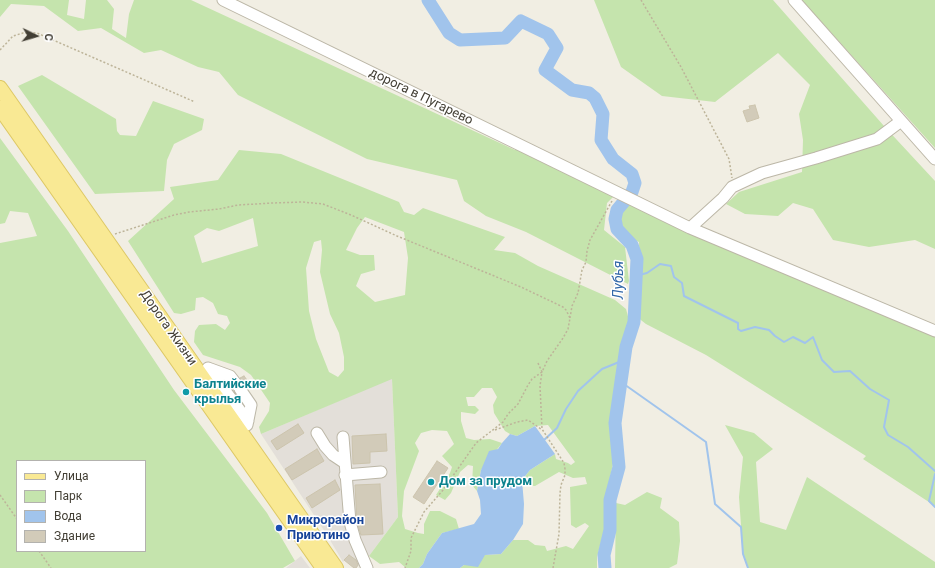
<!DOCTYPE html>
<meta charset="utf-8">
<style>
body{margin:0}
#map{position:relative;width:935px;height:568px;overflow:hidden;background:#f1eee3;font-family:Roboto,sans-serif}
canvas{display:block}
.legend{position:absolute;left:16px;top:460px;width:130px;height:92px;box-sizing:border-box;background:#fff;border:1px solid #b3b2ae;margin:0;padding:5px 7px;list-style:none;font-size:12px;color:#423e34}
.legend li{display:flex;align-items:center;gap:8px;height:20px}
.legend b{width:20px;border:1px solid #b3b2ae}
.north{position:absolute;left:16px;top:16px;width:40px;height:40px;-webkit-text-stroke:3px #fff;paint-order:stroke;rotate:95deg;font-size:11px;font-weight:700;line-height:16px;text-align:center;color:#423e34}
.north::after{content:'';display:block;margin:auto;width:14px;height:18px;background:#423e34;clip-path:polygon(50% 0,100% 100%,50% 72%,0 100%)}
</style>
<div id="map">
<canvas width="935" height="568"></canvas>
<ul class="legend">
<li><b style="height:5px;background:#f9e994"></b>Улица</li>
<li><b style="height:11px;background:#c5e4ad"></b>Парк</li>
<li><b style="height:11px;background:#a1c4ec"></b>Вода</li>
<li><b style="height:11px;background:#d2cbb9"></b>Здание</li>
</ul>
<div class="north">С</div>
</div>
<script>
const ctx = document.querySelector('canvas').getContext('2d');
ctx.lineJoin = 'round';
function paint(path, color) { ctx.fillStyle = color; ctx.fill(path, 'evenodd'); }
const poly = rows => new Path2D(rows.map(r => 'M' + r).join(''));
function trace(path, color, width, dash) { ctx.strokeStyle = color; ctx.lineWidth = width; ctx.lineCap = dash ? 'butt' : 'round'; ctx.setLineDash(dash || []); ctx.stroke(path); }
function drawText(font, color, halo, rows, align = 'center') {
  ctx.font = font + ' Roboto,sans-serif'; ctx.lineWidth = 3; ctx.setLineDash([]); ctx.textBaseline = 'middle'; ctx.strokeStyle = halo; ctx.fillStyle = color; for (const [text, x, y, turn = 0] of rows) {
    ctx.save(); ctx.translate(x, y); ctx.rotate((+turn || 0) * Math.PI / 180); ctx.textAlign = isNaN(turn) ? turn : align; if (halo) ctx.strokeText(text, 0, 0); ctx.fillText(text, 0, 0); ctx.restore();
  }
}
paint(poly([
 [392,378,398,517,369,556,356,568,354,568,345,560,343,562,327,535,261,434],
 [301,556,310,568,286,568]
]), '#e3dfd9');
paint(poly([
 [0,0,69,0,67,15,84,19,86,0,107,0,114,9,112,29,126,38,129,14,134,0,191,0,515,150,518,149,614,196,607,203,604,230,625,247,629,281,628,284,526,232,486,216,464,201,457,180,367,159,238,95,219,72,198,67,161,50,144,53,101,28,78,31,44,6,11,4,0,17],
 [594,0,773,0,884,126,935,181,935,249,915,240,869,247,833,240,813,209,793,203,778,216,745,214,726,204,739,192,802,172,803,140,799,114,810,85,778,53,715,102,662,96,621,67],
 [799,0,935,0,935,148,817,17],
 [42,75,116,119,117,131,120,135,136,136,153,101,204,119,202,130,174,144,167,160,164,191,95,194,18,86],
 [0,138,68,231,174,390,267,513,295,561,283,568,0,568,0,243,37,236,28,213,10,211,5,223,0,224],
 [17,461,145,461,145,551,17,551],
 [239,150,281,154,399,202,404,212,414,215,423,208,505,237,494,250,515,253,538,266,615,300,626,309,629,320,616,382,611,421,613,464,605,499,605,527,597,557,597,568,460,568,464,565,485,555,501,554,513,540,528,540,535,545,545,546,547,551,566,546,573,549,589,526,585,523,576,528,571,525,570,487,587,484,585,477,573,478,559,472,535,486,522,485,522,480,530,470,555,454,556,459,568,463,571,465,575,462,548,425,535,426,517,436,510,434,505,431,494,413,493,405,497,397,492,388,482,388,474,397,466,397,468,406,475,406,479,410,475,414,461,412,461,421,466,438,474,440,490,439,502,443,481,470,477,491,472,485,473,466,468,465,460,472,451,493,445,500,436,495,450,473,452,467,442,456,454,444,447,431,432,430,421,433,415,443,419,451,404,491,402,516,405,529,418,533,424,534,424,524,430,511,440,511,456,519,459,529,442,533,427,554,423,564,419,568,406,568,399,562,380,564,369,556,398,517,392,379,261,434,259,427,269,411,270,403,251,375,240,367,203,355,194,342,195,331,199,325,216,324,225,330,230,323,227,316,218,314,213,303,203,297,196,298,195,310,181,314,174,313,128,241,174,199,170,187,218,180],
 [365,217,404,232,408,258,405,295,375,302,356,286,361,274,375,270,374,255,360,255,346,250,357,228],
 [253,218,258,246,202,263,194,236,207,228,219,231],
 [321,240,322,250,320,272,330,314,339,333,344,357,344,370,338,377,329,372,316,339,309,311,306,268,314,242],
 [630,204,935,335,935,506,863,459,866,456,738,375,706,355,646,324,637,317,640,288,639,242,626,236,624,232,618,226,619,214],
 [725,425,754,433,773,449,756,462,760,522,786,530,807,477,935,562,935,568,748,568,743,554,739,497,743,457],
 [647,492,662,498,660,508,679,522,680,541,677,564,669,568,615,568,616,503,625,505]
]), '#c5e4ad');
paint(poly([
 [535,426,555,454,530,470,522,480,524,504,523,524,513,540,501,554,485,555,478,567,464,565,460,568,419,568,423,564,427,554,442,533,474,524,481,514,480,500,477,491,481,470,489,451,498,449,502,443,510,434,517,436]
]), '#a1c4ec');
trace(poly([
 [635,276,647,273,660,264,671,266,674,277,682,283,684,296,738,323,738,329,741,331,755,327,769,330,775,336,784,342,793,337,805,343,813,337,822,360,834,372,850,371,870,389,889,400,884,427,888,435,908,447,935,471],
 [621,382,706,442,715,504,741,527,743,554,748,568],
 [544,440,557,428,566,409,578,391,602,369,624,360],
 [935,474,929,501,935,507]
]), '#a1c4ec', 2);
trace(poly([
 [428,0,449,33,460,40,505,38,521,21,548,34,557,48,545,70,572,90,589,93,595,98,603,114,601,140,613,159,632,174,635,183,632,192,617,210,615,219,617,229,632,245,637,259,634,322,626,347,615,423,619,467,610,500,610,530,604,555,605,568]
]), '#a1c4ec', 13);
const building = poly([
 [755,105,759,118,747,122,743,111,750,109,749,106,755,105],
 [244,376,250,384,247,387,240,378,244,376],
 [298,424,304,433,277,450,271,441,298,424],
 [386,434,387,451,370,452,370,463,353,464,352,436,386,434],
 [317,449,324,461,292,480,285,469,317,449],
 [437,461,448,468,424,504,413,497,437,461],
 [335,480,340,490,312,508,306,498,335,480],
 [380,484,383,534,361,535,357,522,355,485,380,484],
 [349,555,356,560,358,565,356,568,354,568,344,560,349,555]
]);
paint(building, '#d2cbb9');
trace(building, '#ccc4ad', 1);
const minor = poly([
 [223,0,690,228,935,331],
 [794,0,935,159],
 [690,228,723,198,732,187,762,173,816,158,877,139,901,121],
 [208,368,248,421],
 [208,368,230,376,237,385],
 [240,389,251,405,247,425],
 [317,433,325,446,333,455,345,463],
 [343,437,350,522,355,540,367,568],
 [345,475,381,472]
]);
const major = poly([
 [0,88,336,568],
 [0,108,323,568]
]);
trace(minor, '#bcb7a7', 13);
trace(major, '#ddc865', 16);
trace(poly([
 [641,0,681,67,729,159,732,178],
 [0,50,13,36,23,33,37,33,195,102],
 [115,234,174,215,189,212,219,209,238,205,273,203,302,202,323,204,351,215,397,236,521,287,563,307,566,310,570,318,568,329,563,338,547,361,542,372,532,379,528,385,518,404,508,414,503,422,476,443,443,490,424,512,411,538,411,551,405,568],
 [570,318,572,306,578,293,582,270,586,262,587,251,590,240,612,201],
 [538,363,542,372,540,386,542,429,564,463,565,469,565,475,561,485,560,493,559,534,553,568],
 [495,430,517,422,528,420,541,429],
 [0,495,17,519],
 [39,551,51,568]
]), '#bdb499', 1.5, [2, 2]);
trace(minor, '#fff', 11);
trace(major, '#f9e994', 14);
for (const [x, y, r, color] of [
 [186,392,4,"#0f9aa8"],
 [431,482,4,"#0f9aa8"],
 [279,528,4,"#1a4fb4"]
]) { const dot = new Path2D(); dot.arc(x, y, r, 0, 2 * Math.PI); ctx.fillStyle = color; ctx.fill(dot); trace(dot, '#fff', 1.5); }
drawText('13px', '#423e34', '#fff', [
 ["дорога в Пугарево",421,97,26],
 ["Дорога Жизни",168,328,55]
]);
drawText('bold 13px', '#0d838f', '#fff', [
 ["Балтийские",194,385],
 ["крылья",194,400],
 ["Дом за прудом",439,482]
], 'left');
drawText('bold 13px', '#164399', '#fff', [
 ["Микрорайон",287,521],
 ["Приютино",287,536]
], 'left');
drawText('italic 14px', '#3368a8', '#fff', [
 ["Лубья",619,280,-90]
]);
</script>
